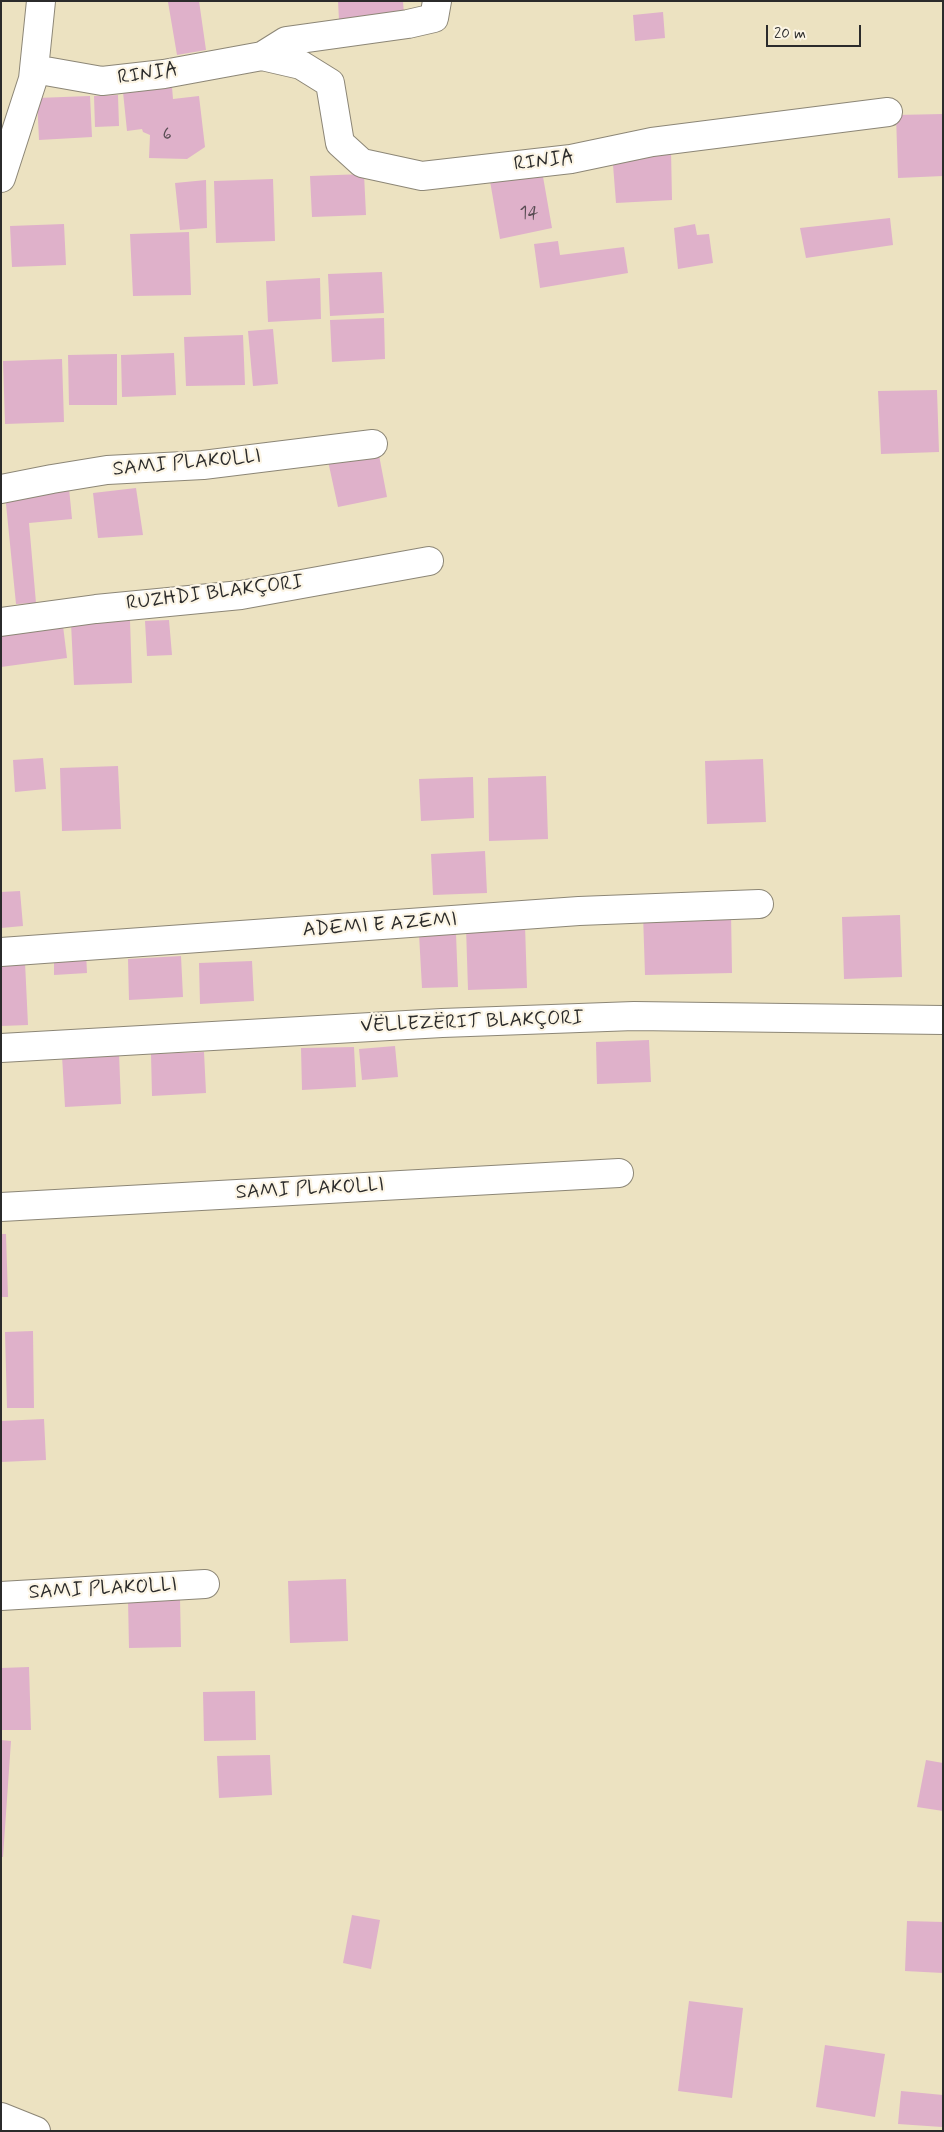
<!DOCTYPE html>
<meta charset="utf-8">
<style>
body{margin:0}
#map{position:relative;width:944px;height:2132px;overflow:hidden;background:#ece2c1;font-family:Mynerve,sans-serif}
canvas{display:block}
.frame{position:absolute;inset:0;border:2px solid #2b2b2b;pointer-events:none}
.scale{position:absolute;left:766px;top:25px;width:95px;height:22px;box-sizing:border-box;border:2px solid #2b2b2b;border-top:0;padding-left:6px;font-size:15px;line-height:18px;white-space:nowrap;color:#2b2b2b;-webkit-text-stroke:4px #fcf5e5;paint-order:stroke}
</style>
<div id="map">
<canvas width="944" height="2132"></canvas>
<div class="frame"></div>
<div class="scale">20 m</div>
</div>
<script>
const ctx = document.querySelector('canvas').getContext('2d');
ctx.lineJoin = 'round';
function paint(path, color) { ctx.fillStyle = color; ctx.fill(path, 'evenodd'); }
const poly = rows => new Path2D(rows.map(r => 'M' + r).join(''));
function trace(path, color, width, dash) { ctx.strokeStyle = color; ctx.lineWidth = width; ctx.lineCap = dash ? 'butt' : 'round'; ctx.setLineDash(dash || []); ctx.stroke(path); }
function drawText(font, color, halo, rows, align = 'center') {
  ctx.font = font + ' Mynerve,sans-serif'; ctx.lineWidth = 4.5; ctx.setLineDash([]); ctx.textBaseline = 'middle'; ctx.strokeStyle = halo; ctx.fillStyle = color; for (const [text, x, y, turn = 0] of rows) {
    ctx.save(); ctx.translate(x, y); ctx.rotate((+turn || 0) * Math.PI / 180); ctx.textAlign = isNaN(turn) ? turn : align; if (halo) ctx.strokeText(text, 0, 0); ctx.fillText(text, 0, 0); ctx.restore();
  }
}
paint(poly([
 [174,1,199,1,206,50,177,55,168,2],
 [338,1,403,1,404,15,339,20],
 [663,12,665,38,635,41,633,15],
 [172,87,173,99,199,96,205,147,187,159,149,158,150,135,143,132,142,129,127,131,123,92],
 [118,95,119,126,95,127,94,96],
 [90,96,92,137,39,140,37,98],
 [943,114,943,176,898,178,896,115],
 [671,150,672,200,616,203,612,152],
 [542,171,552,228,500,239,490,181],
 [364,174,366,215,312,217,310,176],
 [273,179,275,241,216,243,214,181],
 [206,180,207,228,180,230,175,183],
 [890,218,893,245,806,258,800,228],
 [64,224,66,265,12,267,10,226],
 [695,224,697,235,709,234,713,263,678,269,674,228],
 [189,232,191,295,133,296,130,234],
 [558,241,560,255,624,247,628,273,540,288,534,244],
 [382,272,384,313,330,316,328,274],
 [320,278,321,319,268,322,266,281],
 [384,318,385,359,332,362,330,320],
 [273,329,278,384,253,386,248,331],
 [243,335,245,385,186,386,184,337],
 [174,353,176,395,122,397,121,355],
 [117,354,117,405,69,405,68,355],
 [62,359,64,422,5,424,3,361],
 [937,390,939,452,881,454,878,391],
 [378,450,387,497,338,507,328,461],
 [69,488,72,519,29,523,36,603,16,604,5,494],
 [136,488,143,535,98,538,93,493],
 [130,620,132,683,74,685,71,623],
 [169,620,172,655,147,656,145,621],
 [63,626,67,658,1,667,1,634],
 [43,758,46,789,15,792,13,760],
 [763,759,766,822,707,824,705,761],
 [118,766,121,829,62,831,60,768],
 [546,776,548,839,489,841,488,778],
 [473,777,474,818,421,821,419,779],
 [485,851,487,893,433,895,431,854],
 [20,891,23,926,1,928,1,892],
 [731,912,732,973,645,975,643,914],
 [900,915,902,977,844,979,842,917],
 [525,925,527,988,468,990,466,927],
 [456,933,458,987,422,988,419,934],
 [86,952,87,973,54,975,54,953],
 [181,956,183,997,129,1000,128,959],
 [252,961,254,1001,200,1004,199,963],
 [25,962,28,1025,1,1026,1,963],
 [649,1040,651,1082,597,1084,596,1042],
 [395,1046,398,1077,362,1080,359,1049],
 [354,1047,356,1087,302,1090,301,1048],
 [204,1052,206,1093,152,1096,151,1054],
 [119,1053,121,1104,65,1107,62,1056],
 [1,1234,6,1234,8,1297,1,1297],
 [33,1331,34,1408,7,1408,5,1332],
 [44,1419,46,1460,1,1462,1,1421],
 [346,1579,348,1641,290,1643,288,1581],
 [180,1598,181,1647,129,1648,128,1599],
 [29,1667,31,1730,1,1730,1,1668],
 [255,1691,256,1740,204,1741,203,1692],
 [1,1740,11,1741,3,1857,1,1857],
 [270,1755,272,1795,219,1798,217,1756],
 [926,1760,943,1763,943,1811,917,1807],
 [352,1915,380,1920,371,1969,343,1963],
 [907,1921,943,1922,943,1973,905,1971],
 [689,2001,743,2008,732,2098,678,2091],
 [825,2045,885,2054,875,2117,816,2107],
 [901,2091,943,2095,942,2127,898,2124]
]), '#dfb1ca');
const minor = poly([
 [262,56,286,41,408,24,434,18,437,1],
 [34,69,102,81,164,74,262,56,301,65,330,83,340,143,362,163,422,176,571,159,652,142,888,112],
 [1,178,33,79,41,1],
 [1,489,52,479,107,470,203,465,373,444],
 [1,622,96,609,241,595,429,561],
 [1,952,579,911,759,904],
 [1,1048,442,1023,634,1016,943,1020],
 [1,1207,619,1173],
 [1,1596,205,1584],
 [1,2117,36,2131]
]);
trace(minor, '#8c8676', 30);
trace(minor, '#fff', 28);
drawText('18px', '#584c53', null, [
 ["6",167,135],
 ["14",529,214]
]);
drawText('20px', '#2b2b2b', '#fcf5e5', [
 ["RINIA",148,75,-8],
 ["RINIA",544,162,-7],
 ["SAMI PLAKOLLI",187,464,-5],
 ["RUZHDI BLAKÇORI",215,594,-7],
 ["ADEMI E AZEMI",380,926,-4],
 ["VËLLEZËRIT BLAKÇORI",472,1023,-2],
 ["SAMI PLAKOLLI",310,1190,-3],
 ["SAMI PLAKOLLI",103,1590,-3]
]);
</script>
